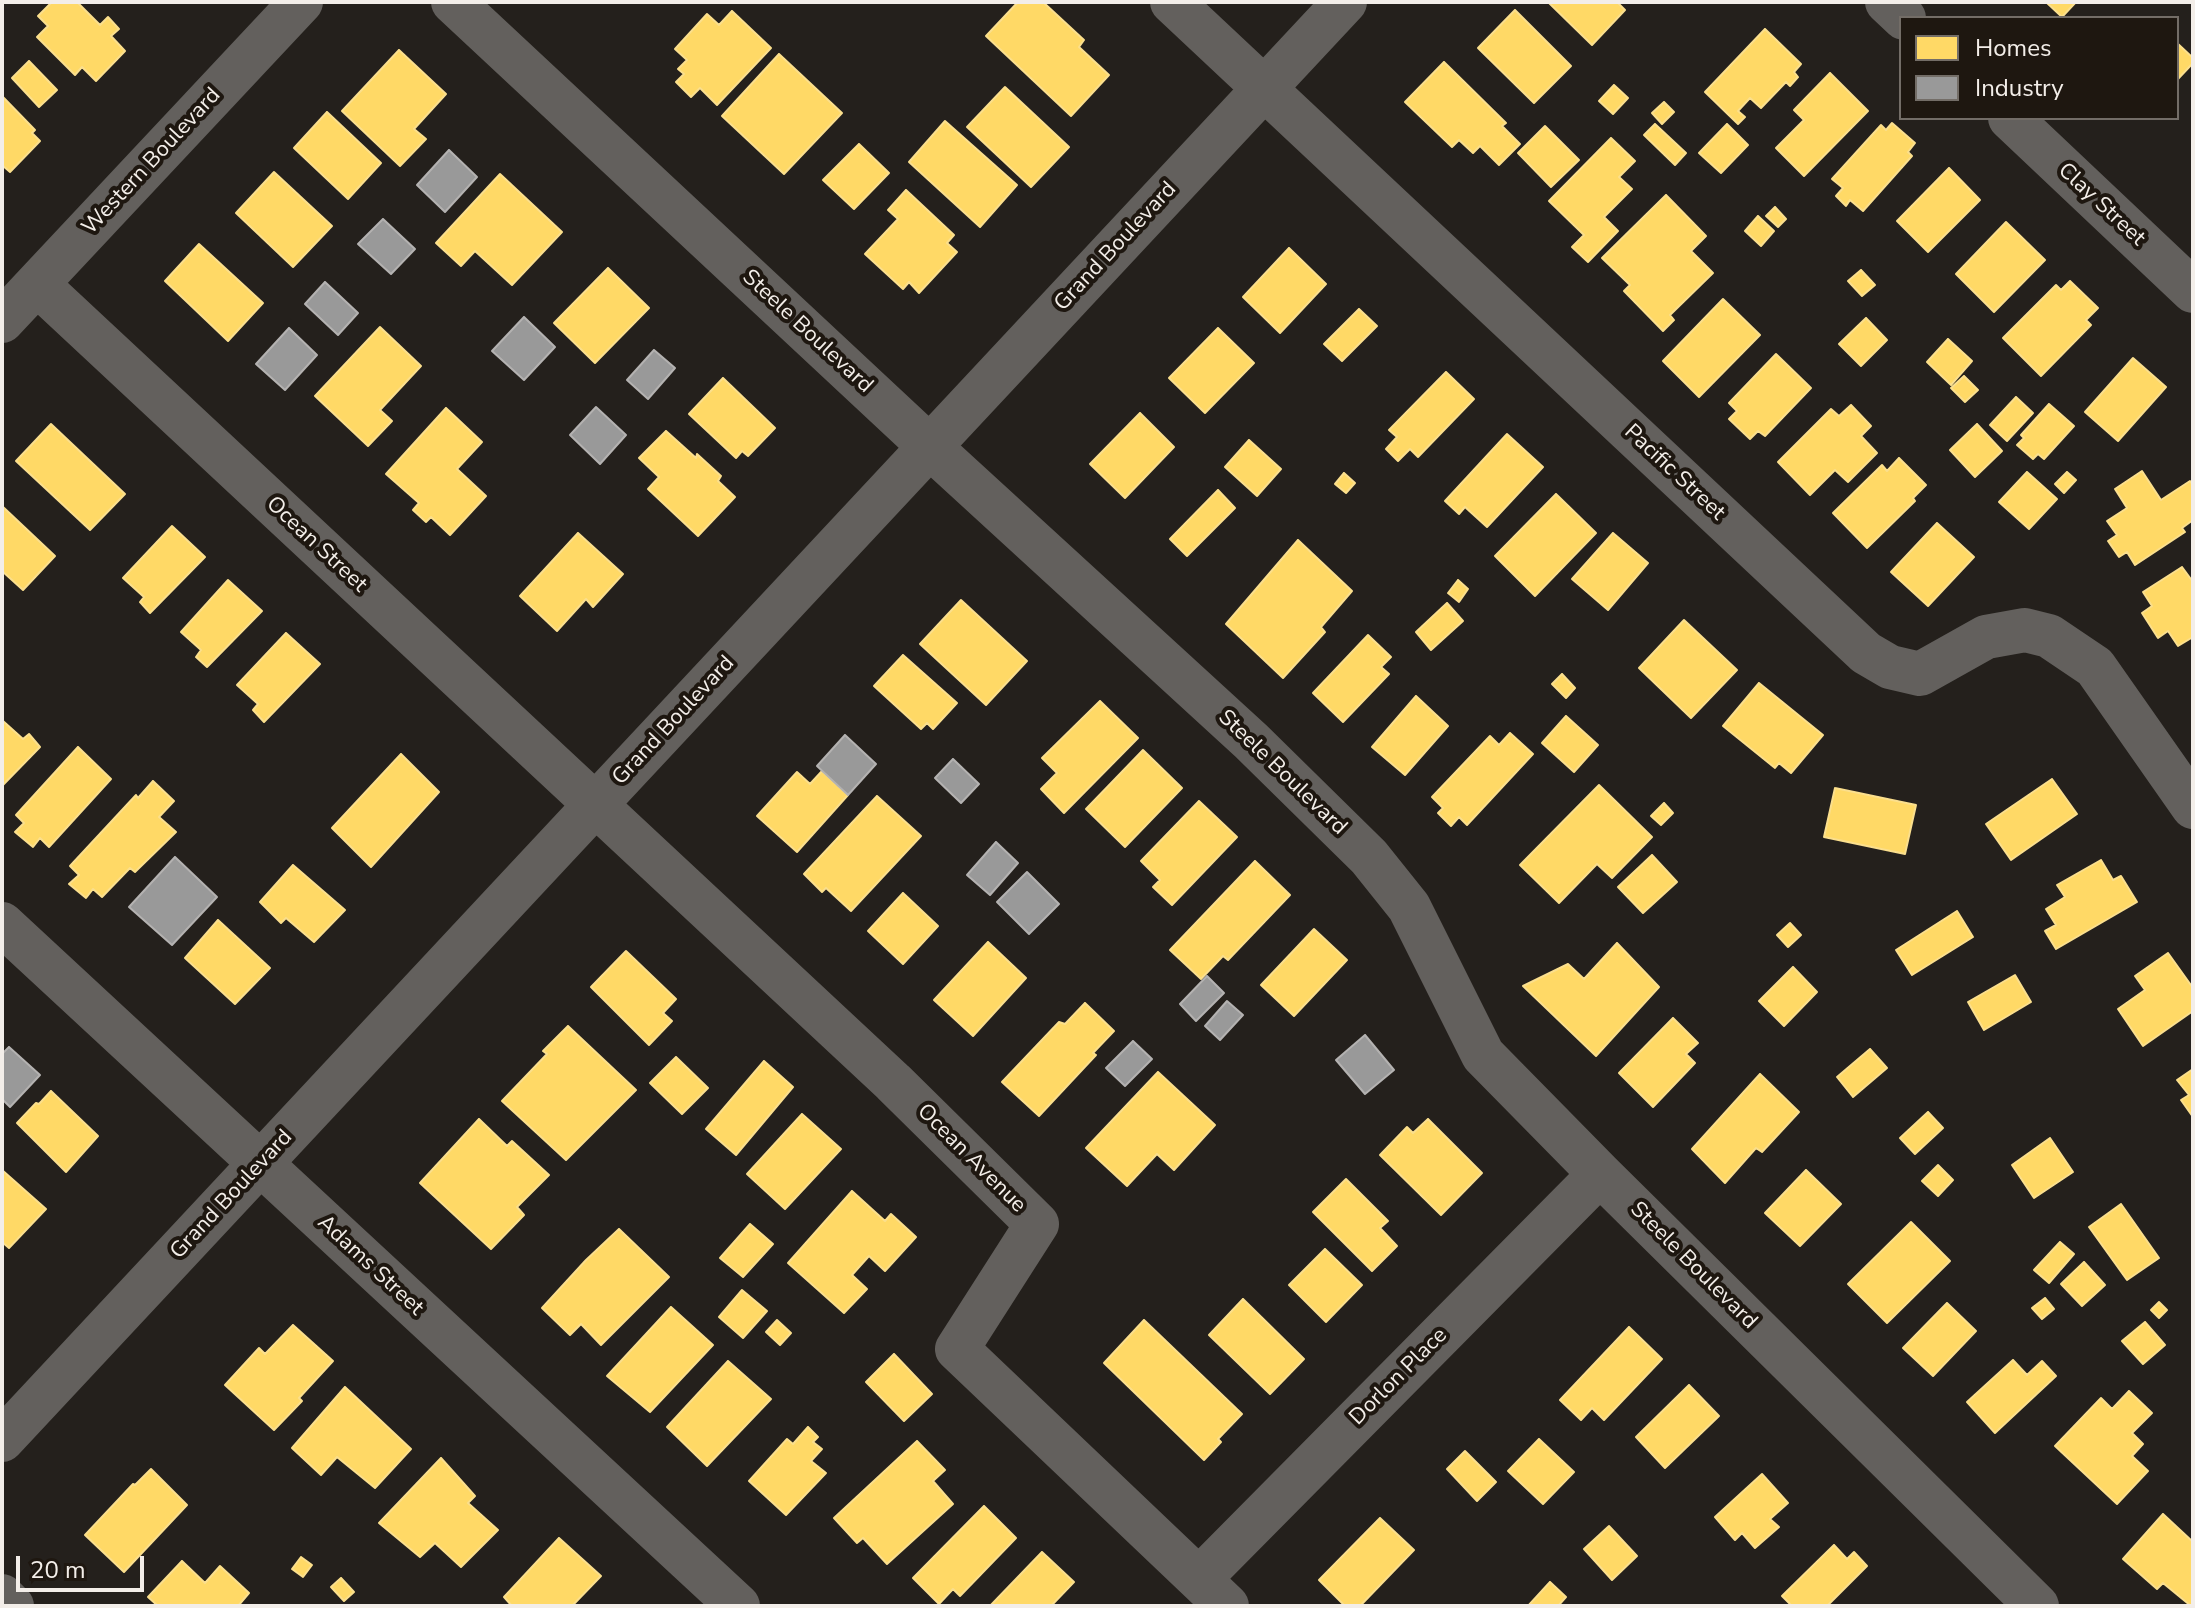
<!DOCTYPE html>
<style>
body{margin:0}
#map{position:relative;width:2195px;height:1608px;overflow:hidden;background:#24201c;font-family:"Nunito Sans",sans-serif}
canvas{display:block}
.frame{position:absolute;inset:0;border:4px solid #f3eee9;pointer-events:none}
.legend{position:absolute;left:1899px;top:16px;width:280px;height:104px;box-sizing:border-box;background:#1e1710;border:2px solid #736d67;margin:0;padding:10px 14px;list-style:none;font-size:24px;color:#f3eee9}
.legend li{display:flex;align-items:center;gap:16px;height:40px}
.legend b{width:40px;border:2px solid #736d67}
.scale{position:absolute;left:16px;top:1556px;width:128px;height:36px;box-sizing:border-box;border:4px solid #f3eee9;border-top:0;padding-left:10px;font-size:24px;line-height:28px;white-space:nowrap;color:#f3eee9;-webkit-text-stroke:6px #1e1710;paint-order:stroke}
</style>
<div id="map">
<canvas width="2195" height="1608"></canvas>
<div class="frame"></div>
<ul class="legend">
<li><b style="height:22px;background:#ffd966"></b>Homes</li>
<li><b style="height:22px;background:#999"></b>Industry</li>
</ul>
<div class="scale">20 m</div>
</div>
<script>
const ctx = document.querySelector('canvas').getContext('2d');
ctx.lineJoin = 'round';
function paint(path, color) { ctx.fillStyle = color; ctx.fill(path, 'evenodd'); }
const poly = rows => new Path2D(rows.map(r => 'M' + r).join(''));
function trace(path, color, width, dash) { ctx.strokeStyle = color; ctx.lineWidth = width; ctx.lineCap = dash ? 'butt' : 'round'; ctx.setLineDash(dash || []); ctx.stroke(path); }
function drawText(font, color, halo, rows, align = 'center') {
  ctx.font = font + ' "Nunito Sans",sans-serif'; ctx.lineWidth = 8; ctx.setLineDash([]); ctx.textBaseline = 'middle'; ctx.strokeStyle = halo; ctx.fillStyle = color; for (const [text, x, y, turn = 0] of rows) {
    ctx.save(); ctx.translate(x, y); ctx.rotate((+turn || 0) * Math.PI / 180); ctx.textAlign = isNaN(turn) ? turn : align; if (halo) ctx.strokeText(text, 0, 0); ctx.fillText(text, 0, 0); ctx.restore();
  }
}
const homes = poly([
 [52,2,77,2,100,25,108,17,119,29,111,36,125,51,96,81,82,67,75,75,37,37,48,26,38,16,52,2],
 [1018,2,1043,2,1084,40,1079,47,1109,75,1071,116,986,36,1018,2],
 [1548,2,1617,2,1625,10,1592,45,1548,2],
 [2046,2,2076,2,2062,17,2046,2],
 [1515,10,1571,66,1534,103,1478,48,1515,10],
 [732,11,771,48,717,105,700,88,691,97,676,82,684,74,678,69,687,60,675,49,707,14,719,25,732,11],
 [1765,29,1801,64,1794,72,1798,77,1790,86,1786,82,1761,108,1750,98,1738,111,1745,117,1738,124,1705,92,1765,29],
 [2177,43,2193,58,2193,63,2177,80,2177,43],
 [399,50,446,94,414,129,426,139,400,166,342,111,399,50],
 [779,54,842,113,784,174,722,116,779,54],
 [29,61,57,90,39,107,12,78,29,61],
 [1444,62,1506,123,1502,126,1520,144,1499,165,1480,146,1473,153,1459,140,1452,147,1405,102,1444,62],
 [1830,73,1868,111,1804,176,1776,148,1804,120,1794,110,1830,73],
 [1614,85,1628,98,1613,114,1599,101,1614,85],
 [1005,87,1069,147,1031,187,967,127,1005,87],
 [2,96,35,130,32,133,40,141,10,172,2,165,2,96],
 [1664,102,1674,112,1662,124,1652,113,1664,102],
 [327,112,381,163,348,199,294,148,327,112],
 [945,121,1017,185,980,227,909,162,945,121],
 [1892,123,1915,143,1908,152,1912,156,1863,211,1850,200,1846,206,1836,196,1843,188,1832,179,1881,125,1886,130,1892,123],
 [1655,124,1686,153,1675,165,1644,135,1655,124],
 [1727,124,1748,145,1721,173,1699,153,1727,124],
 [1545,126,1579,160,1551,187,1518,153,1545,126],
 [1611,138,1635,161,1619,177,1632,189,1604,217,1618,231,1588,262,1572,247,1584,235,1549,201,1611,138],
 [859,144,889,173,854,209,823,180,859,144],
 [1949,168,1980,200,1928,252,1897,221,1949,168],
 [274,172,332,226,293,267,236,213,274,172],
 [500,174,562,232,512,285,475,251,461,266,436,243,500,174],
 [906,190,954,235,947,243,957,252,919,293,909,282,903,289,865,254,898,219,888,210,906,190],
 [1666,195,1706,236,1691,251,1713,273,1670,315,1674,320,1663,331,1624,291,1630,285,1602,258,1666,195],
 [1775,207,1786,219,1778,227,1766,216,1775,207],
 [1758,216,1774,231,1761,246,1745,231,1758,216],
 [2006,222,2045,260,1994,312,1956,274,2006,222],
 [199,244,263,303,228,341,165,281,199,244],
 [1289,248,1326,284,1280,333,1243,297,1289,248],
 [608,268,649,308,595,363,554,323,608,268],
 [1861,270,1875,285,1862,296,1848,281,1861,270],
 [2070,281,2098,308,2086,320,2091,325,2041,376,2003,338,2056,285,2061,290,2070,281],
 [1723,299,1760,335,1699,397,1663,361,1723,299],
 [1359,309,1377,326,1342,361,1324,344,1359,309],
 [1866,318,1887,340,1861,366,1839,344,1866,318],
 [380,327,421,366,380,410,392,421,368,446,315,396,380,327],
 [1218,328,1254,363,1205,413,1169,378,1218,328],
 [1948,339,1972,361,1951,385,1927,362,1948,339],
 [1776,354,1811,388,1765,436,1758,431,1750,439,1729,419,1737,411,1729,403,1776,354],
 [2133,358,2166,387,2118,441,2085,412,2133,358],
 [1446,372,1474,399,1418,457,1410,449,1398,461,1386,449,1397,437,1389,430,1446,372],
 [1964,376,1978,390,1965,402,1951,388,1964,376],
 [723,378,775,428,748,456,742,451,736,458,689,414,723,378],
 [2016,397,2033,413,2007,441,1990,425,2016,397],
 [2049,404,2074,426,2044,459,2038,454,2033,459,2017,445,2024,438,2021,435,2049,404],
 [1851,405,1871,426,1861,436,1877,453,1848,482,1835,470,1810,495,1778,462,1831,409,1839,416,1851,405],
 [446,408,482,442,457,469,486,496,450,535,431,517,426,522,413,510,419,503,386,474,446,408],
 [1140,413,1174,447,1125,498,1090,464,1140,413],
 [51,424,125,494,90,530,16,461,51,424],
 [1977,424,2002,451,1975,477,1950,450,1977,424],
 [666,431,696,458,697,454,721,476,718,481,735,497,698,536,648,489,659,477,639,458,666,431],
 [1507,434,1543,467,1487,527,1465,507,1459,514,1445,501,1507,434],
 [1249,440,1281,469,1257,496,1225,467,1249,440],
 [1899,458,1926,485,1913,498,1915,501,1867,548,1833,513,1882,465,1887,471,1899,458],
 [2142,471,2161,500,2190,481,2193,485,2193,520,2182,528,2185,532,2135,565,2127,552,2119,557,2108,541,2117,535,2107,521,2127,508,2115,489,2142,471],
 [2027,472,2057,499,2029,529,1999,502,2027,472],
 [2067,472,2076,480,2064,493,2055,484,2067,472],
 [1344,473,1355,483,1346,493,1335,484,1344,473],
 [1218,490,1235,508,1187,556,1170,539,1218,490],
 [1556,494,1596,533,1535,596,1495,556,1556,494],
 [2,506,55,556,23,590,2,571,2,506],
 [1937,523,1974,557,1928,606,1891,572,1937,523],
 [172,526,205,557,150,613,140,602,144,597,123,578,172,526],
 [578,533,623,574,593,607,586,599,557,631,520,596,578,533],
 [1613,533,1648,563,1608,610,1572,579,1613,533],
 [1298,540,1352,591,1321,627,1325,632,1283,678,1226,624,1298,540],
 [2182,567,2193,582,2193,637,2178,646,2168,631,2158,638,2142,613,2152,606,2143,592,2182,567],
 [228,580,262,611,207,667,196,657,201,650,181,632,228,580],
 [1458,580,1468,589,1459,602,1448,593,1458,580],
 [961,600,1027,661,986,705,920,644,961,600],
 [1447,603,1463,621,1431,650,1416,632,1447,603],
 [1684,620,1737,670,1691,718,1639,668,1684,620],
 [286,633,320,664,264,722,253,710,258,704,237,685,286,633],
 [1368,635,1391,657,1381,667,1389,674,1343,722,1313,693,1368,635],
 [903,655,957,703,933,729,927,723,921,729,874,686,903,655],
 [1562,674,1575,688,1566,698,1552,684,1562,674],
 [1759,683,1823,735,1791,773,1779,763,1775,768,1723,726,1759,683],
 [1416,696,1448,726,1405,775,1372,747,1416,696],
 [1100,701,1138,738,1064,813,1041,789,1057,773,1042,758,1100,701],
 [1566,716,1598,745,1574,772,1542,743,1566,716],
 [3,721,23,739,29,734,40,747,2,786,3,721],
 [1510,733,1533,754,1467,825,1459,817,1451,826,1438,813,1443,808,1432,797,1490,736,1499,745,1510,733],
 [78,747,111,779,49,847,40,838,33,847,15,832,24,823,16,815,78,747],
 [1143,750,1182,788,1125,847,1086,809,1143,750],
 [401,754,439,792,371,867,332,828,401,754],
 [822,771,848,795,797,852,757,816,797,772,810,784,822,771],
 [2052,779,2077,814,2011,860,1986,824,2052,779],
 [153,781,174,801,159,817,176,832,135,872,130,868,102,897,93,889,86,898,69,884,79,875,70,866,136,795,138,798,153,781],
 [1599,785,1652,837,1612,878,1597,864,1559,903,1520,865,1599,785],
 [1835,788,1916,805,1905,854,1824,837,1835,788],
 [877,796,921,836,851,911,826,888,822,892,804,874,877,796],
 [1199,801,1237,837,1172,905,1153,887,1160,880,1141,861,1199,801],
 [1664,803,1673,813,1661,825,1651,816,1664,803],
 [1652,855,1677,882,1643,913,1618,887,1652,855],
 [2101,860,2113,880,2121,876,2137,902,2056,949,2045,931,2056,925,2046,909,2065,897,2057,885,2101,860],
 [1255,861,1290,895,1228,960,1223,956,1201,979,1170,950,1255,861],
 [293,865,345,910,314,942,286,918,281,923,260,902,293,865],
 [903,893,938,926,903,964,868,931,903,893],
 [1957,911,1973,937,1912,975,1896,950,1957,911],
 [218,920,270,968,235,1004,185,958,218,920],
 [1790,923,1801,935,1788,947,1777,935,1790,923],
 [1314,929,1347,960,1294,1016,1261,985,1314,929],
 [988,942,1026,978,973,1036,934,1000,988,942],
 [1617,943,1659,987,1596,1056,1523,986,1568,964,1584,979,1617,943],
 [626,951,676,999,663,1013,672,1021,649,1045,591,987,626,951],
 [2168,953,2193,988,2193,1011,2143,1046,2118,1009,2145,990,2135,976,2168,953],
 [1793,967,1817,992,1784,1026,1759,1001,1793,967],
 [2015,975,2031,1002,1984,1030,1968,1002,2015,975],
 [1085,1003,1114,1031,1093,1053,1096,1055,1039,1116,1002,1082,1059,1022,1065,1024,1085,1003],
 [1673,1018,1698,1043,1686,1054,1695,1063,1653,1107,1619,1073,1673,1018],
 [568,1026,636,1090,566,1160,502,1101,547,1054,543,1051,568,1026],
 [1870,1049,1887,1068,1853,1097,1837,1077,1870,1049],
 [676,1057,708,1088,682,1114,650,1083,676,1057],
 [764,1061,793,1087,736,1155,706,1129,764,1061],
 [2193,1069,2193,1117,2181,1100,2189,1095,2177,1080,2193,1069],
 [1158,1072,1215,1125,1174,1170,1157,1154,1127,1186,1086,1148,1158,1072],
 [1760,1074,1799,1112,1762,1152,1756,1148,1725,1183,1692,1149,1760,1074],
 [51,1091,98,1136,66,1172,17,1123,36,1103,39,1104,51,1091],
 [1928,1112,1943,1128,1915,1154,1900,1138,1928,1112],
 [802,1114,841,1149,785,1209,747,1174,802,1114],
 [479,1119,507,1146,512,1141,549,1175,517,1207,524,1215,491,1249,420,1183,479,1119],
 [1428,1119,1482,1173,1441,1215,1380,1155,1407,1127,1413,1133,1428,1119],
 [2050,1138,2073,1172,2034,1198,2012,1165,2050,1138],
 [1938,1165,1953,1180,1938,1196,1922,1181,1938,1165],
 [2,1170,46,1209,9,1248,2,1242,2,1170],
 [1806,1170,1841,1204,1800,1246,1765,1213,1806,1170],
 [1346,1179,1388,1221,1380,1228,1397,1246,1372,1271,1313,1212,1346,1179],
 [852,1191,885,1221,891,1214,916,1237,885,1271,869,1256,852,1275,867,1289,844,1313,788,1263,852,1191],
 [2121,1204,2159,1258,2127,1280,2089,1227,2121,1204],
 [1911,1222,1950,1261,1887,1323,1848,1284,1911,1222],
 [750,1224,773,1244,743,1277,720,1258,750,1224],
 [619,1229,669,1277,601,1345,581,1324,570,1335,542,1308,586,1260,619,1229],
 [2060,1242,2074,1254,2049,1283,2034,1270,2060,1242],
 [1325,1249,1362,1285,1326,1322,1289,1285,1325,1249],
 [2084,1262,2105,1285,2082,1306,2061,1284,2084,1262],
 [742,1290,767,1311,743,1338,719,1317,742,1290],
 [2045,1298,2054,1309,2042,1319,2032,1308,2045,1298],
 [1243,1299,1304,1359,1270,1394,1209,1335,1243,1299],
 [2159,1302,2167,1310,2159,1318,2151,1310,2159,1302],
 [1947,1303,1976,1331,1933,1376,1903,1348,1947,1303],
 [671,1307,713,1345,650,1412,607,1376,671,1307],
 [777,1320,791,1333,780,1345,766,1332,777,1320],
 [1144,1320,1242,1414,1218,1439,1221,1442,1204,1460,1104,1363,1144,1320],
 [2145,1322,2165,1345,2143,1364,2122,1341,2145,1322],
 [293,1325,333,1361,299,1398,302,1401,274,1430,225,1385,259,1348,265,1354,293,1325],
 [1629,1327,1662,1359,1604,1420,1592,1408,1581,1420,1560,1400,1629,1327],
 [894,1354,932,1394,904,1421,866,1382,894,1354],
 [2013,1360,2027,1375,2042,1361,2056,1376,1995,1433,1967,1402,2013,1360],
 [728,1361,771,1399,707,1466,667,1427,728,1361],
 [1689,1385,1719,1416,1665,1468,1636,1437,1689,1385],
 [345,1387,411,1449,375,1488,337,1457,321,1475,292,1448,345,1387],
 [2129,1391,2152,1413,2132,1433,2143,1444,2132,1456,2148,1471,2117,1504,2055,1446,2101,1398,2112,1409,2129,1391],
 [808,1427,818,1437,813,1442,822,1449,811,1461,826,1473,786,1515,749,1481,787,1439,793,1444,808,1427],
 [1539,1439,1574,1472,1543,1504,1508,1471,1539,1439],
 [917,1441,945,1470,933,1481,953,1504,887,1564,863,1538,857,1543,834,1518,917,1441],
 [1465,1451,1496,1482,1477,1501,1447,1469,1465,1451],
 [441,1458,475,1496,468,1503,498,1530,461,1567,435,1543,420,1557,379,1523,441,1458],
 [151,1469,187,1505,124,1572,85,1535,133,1484,135,1485,151,1469],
 [1762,1474,1788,1503,1770,1519,1779,1527,1755,1548,1742,1533,1735,1540,1715,1517,1762,1474],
 [984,1506,1016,1538,960,1596,953,1589,939,1604,913,1578,984,1506],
 [2163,1514,2193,1542,2193,1603,2191,1606,2163,1583,2157,1589,2123,1559,2163,1514],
 [1380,1518,1414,1550,1360,1606,1345,1606,1319,1580,1380,1518],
 [1609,1526,1637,1556,1612,1580,1584,1549,1609,1526],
 [559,1538,601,1576,572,1606,512,1606,504,1597,559,1538],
 [1834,1545,1847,1559,1854,1552,1867,1566,1827,1606,1788,1606,1790,1604,1782,1596,1834,1545],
 [1042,1552,1074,1582,1051,1606,990,1606,1042,1552],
 [301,1557,312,1565,303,1577,292,1569,301,1557],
 [182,1561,205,1583,220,1566,249,1593,238,1606,158,1606,148,1597,182,1561],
 [341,1578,354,1592,344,1601,331,1587,341,1578],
 [1550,1582,1566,1597,1558,1606,1528,1606,1550,1582]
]);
paint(homes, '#ffd966');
trace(homes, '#fbdf8d', 2);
const industry = poly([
 [449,150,477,177,445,212,417,185,449,150],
 [383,219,415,249,391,274,358,244,383,219],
 [325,282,358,313,338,335,305,304,325,282],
 [524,317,555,347,524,380,492,351,524,317],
 [289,328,317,355,285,390,256,364,289,328],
 [654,350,675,368,648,399,627,380,654,350],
 [596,407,626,435,600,464,570,435,596,407],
 [845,735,876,764,848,795,817,766,845,735],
 [953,759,979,784,961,803,935,778,953,759],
 [996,842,1018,863,990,895,967,875,996,842],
 [175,857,217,897,172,945,129,907,175,857],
 [1027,872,1059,904,1029,934,997,902,1027,872],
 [1207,976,1224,993,1196,1021,1180,1004,1207,976],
 [1227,1001,1243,1015,1220,1040,1205,1026,1227,1001],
 [1365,1035,1394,1070,1365,1094,1336,1060,1365,1035],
 [1133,1041,1152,1059,1125,1086,1106,1068,1133,1041],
 [9,1047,40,1075,10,1107,2,1099,2,1054,9,1047]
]);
paint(industry, '#999');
trace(industry, '#b4b2b1', 2);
trace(poly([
 [453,2,930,447,1251,741,1369,857,1409,907,1483,1055,1600,1174,2037,1606],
 [1172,2,1866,653,1890,667,1920,674,1986,637,2025,630,2049,636,2095,667,2193,807],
 [1887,2,1904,18],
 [2010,118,2193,291],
 [37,284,893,1082,1037,1224,957,1349,1227,1606],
 [2,321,301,2],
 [2,924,738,1606],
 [2,1440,1345,2],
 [1199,1579,1600,1174],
 [2,1596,12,1606]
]), '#63605d', 44);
drawText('22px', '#f3eee9', '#1e1710', [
 ["Western Boulevard",152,162,-47],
 ["Clay Street",2101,205,43],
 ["Grand Boulevard",1116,247,-47],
 ["Steele Boulevard",807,332,43],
 ["Pacific Street",1674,473,43],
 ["Ocean Street",316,545,43],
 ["Grand Boulevard",674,721,-47],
 ["Steele Boulevard",1282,773,44],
 ["Ocean Avenue",971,1159,45],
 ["Grand Boulevard",232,1195,-47],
 ["Adams Street",370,1266,43],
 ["Steele Boulevard",1693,1266,45],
 ["Dorlon Place",1399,1377,-45]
]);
</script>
